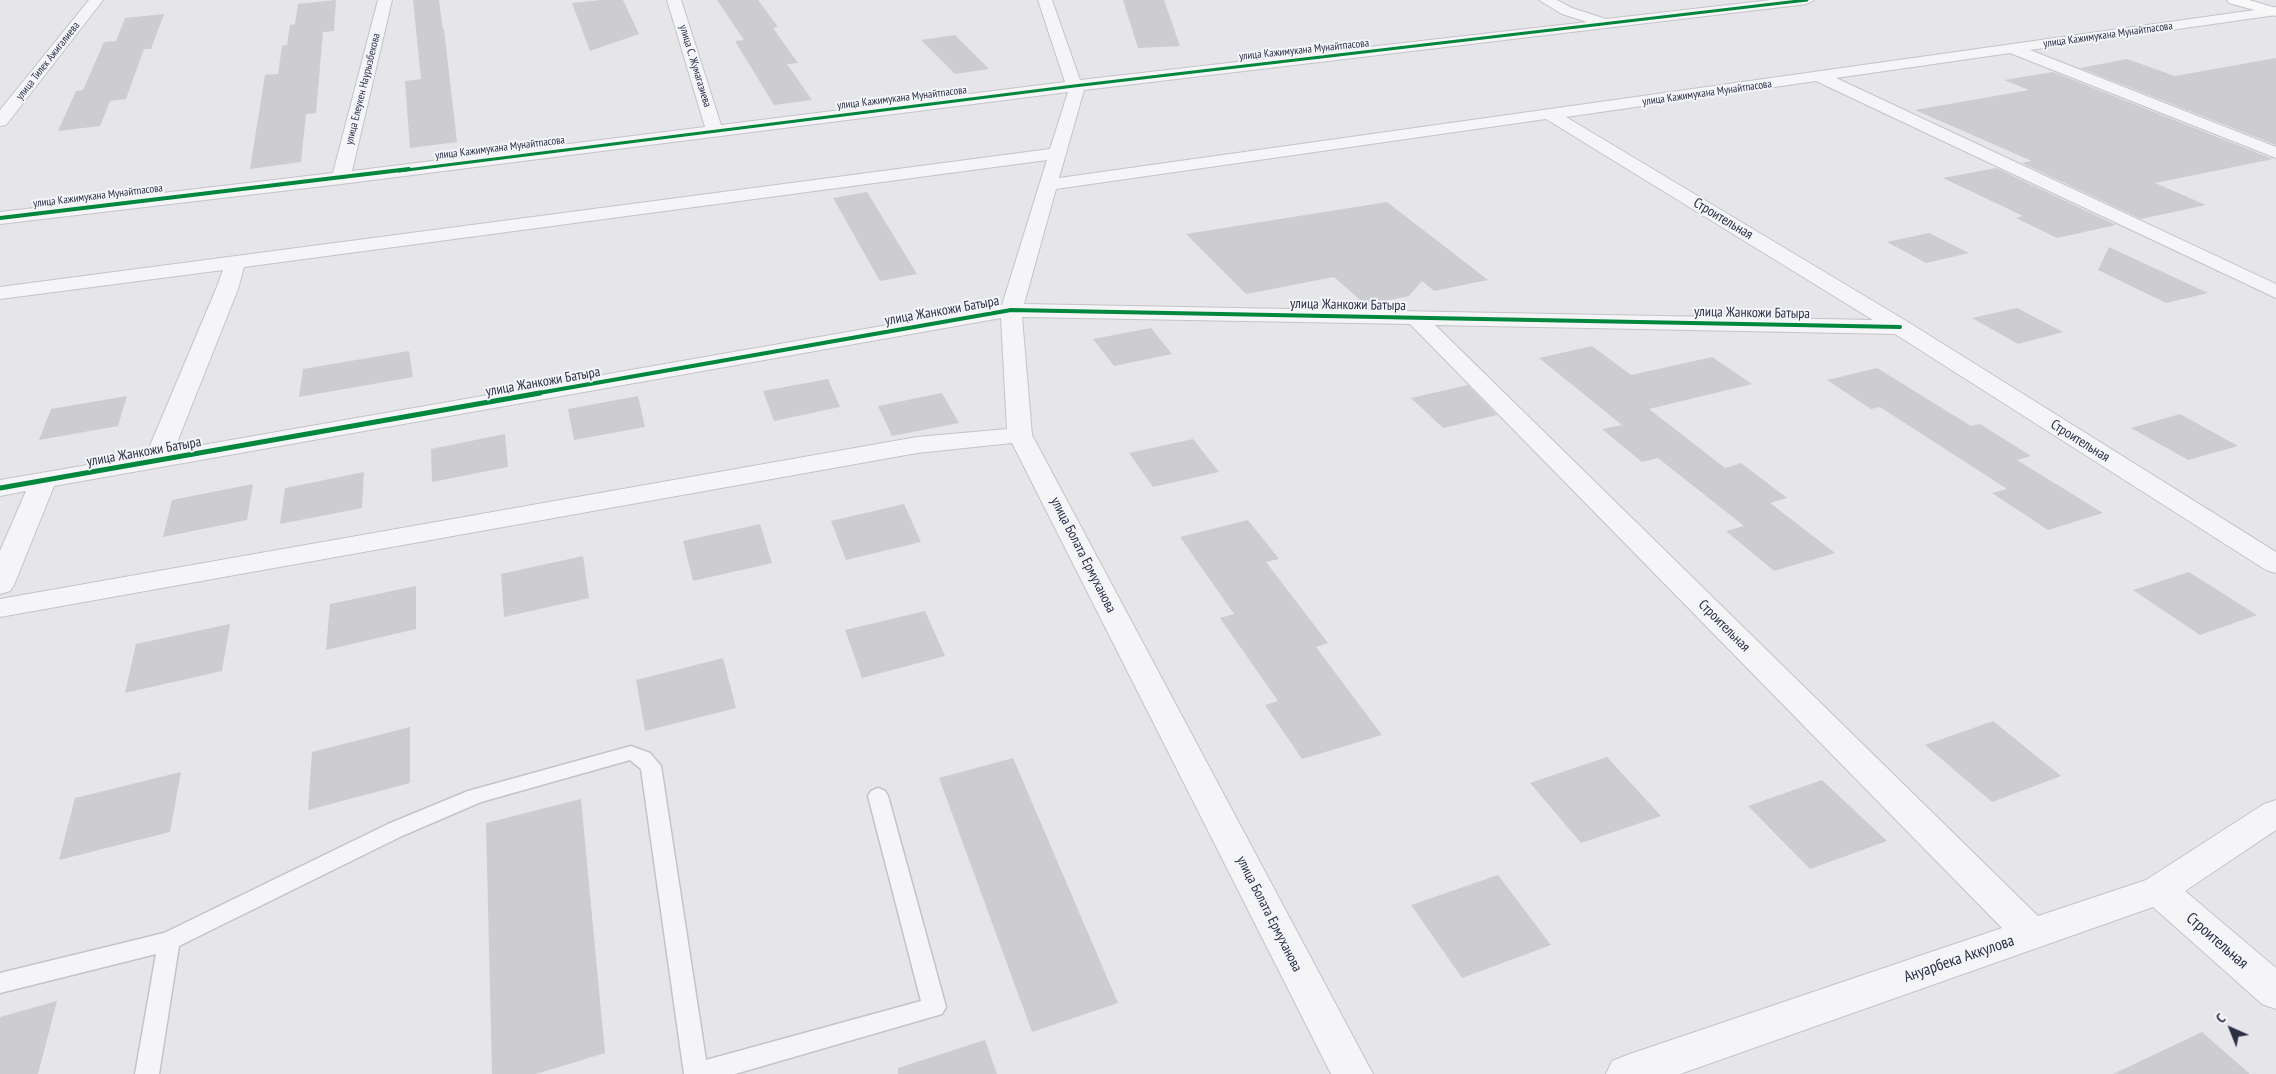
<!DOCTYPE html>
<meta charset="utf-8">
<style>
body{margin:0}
#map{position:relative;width:2276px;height:1074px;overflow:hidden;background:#e6e6ea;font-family:"PT Sans Narrow",sans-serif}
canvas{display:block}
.north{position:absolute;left:2206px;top:1004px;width:50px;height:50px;-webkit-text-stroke:4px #f4f5f9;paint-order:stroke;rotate:316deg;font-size:14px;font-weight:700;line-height:20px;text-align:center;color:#2b2f44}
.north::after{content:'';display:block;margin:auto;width:18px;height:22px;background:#2b2f44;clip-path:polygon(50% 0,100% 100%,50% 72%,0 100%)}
</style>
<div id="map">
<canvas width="2276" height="1074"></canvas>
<div class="north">С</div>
</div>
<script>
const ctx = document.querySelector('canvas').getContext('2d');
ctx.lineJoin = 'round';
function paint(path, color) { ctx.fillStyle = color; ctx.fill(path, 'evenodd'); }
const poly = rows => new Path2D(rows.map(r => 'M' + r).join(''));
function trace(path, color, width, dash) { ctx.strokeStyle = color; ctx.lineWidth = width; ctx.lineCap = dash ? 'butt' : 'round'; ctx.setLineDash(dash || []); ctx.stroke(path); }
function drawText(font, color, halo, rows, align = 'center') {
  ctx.font = font + ' "PT Sans Narrow",sans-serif'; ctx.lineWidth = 4; ctx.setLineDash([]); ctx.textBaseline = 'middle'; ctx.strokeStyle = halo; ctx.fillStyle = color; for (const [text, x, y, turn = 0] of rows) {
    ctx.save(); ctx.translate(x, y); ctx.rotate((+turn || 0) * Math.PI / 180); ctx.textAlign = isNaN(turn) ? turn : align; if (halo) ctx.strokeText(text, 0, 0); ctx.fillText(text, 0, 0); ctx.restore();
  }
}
paint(poly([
 [336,0,334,31,323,32,316,113,306,114,301,162,250,169,265,75,278,74,282,46,287,45,290,25,295,24,298,4],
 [413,0,439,0,443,30,444,29,457,142,410,148,405,81,421,79],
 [601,0,623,0,639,34,590,51,572,3],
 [717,0,758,0,778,27,773,28,798,63,787,64,812,100,774,105,735,41,744,40],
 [1123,0,1164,0,1180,46,1138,48],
 [164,14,151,49,144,49,126,99,110,101,100,126,58,131,76,91,83,90,104,42,116,41,125,18],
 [955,35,989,69,955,74,921,40],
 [2276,58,2276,145,2080,68,2127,59,2175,76],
 [2053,72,2273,159,2155,183,2206,205,2141,219,2022,163,2032,161,1915,110,2029,90,2004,80],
 [1996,168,2116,225,2057,238,2016,218,2023,216,1943,178],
 [867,192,917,274,880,281,833,198],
 [1387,202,1488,280,1434,291,1422,281,1409,296,1366,305,1334,277,1246,294,1186,234],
 [1929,233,1969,253,1926,263,1887,242],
 [2109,247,2208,293,2166,303,2098,270],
 [2017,308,2063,332,2018,344,1972,318],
 [1151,328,1172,354,1114,366,1093,339],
 [1592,346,1631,375,1712,357,1752,384,1649,409,1725,468,1741,463,1787,498,1770,503,1835,553,1774,571,1726,531,1744,526,1658,458,1642,462,1602,429,1622,425,1539,358],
 [409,351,413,377,299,397,303,369],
 [1877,368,1971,426,1980,424,2031,456,2017,460,2103,513,2048,530,1992,493,2007,489,1880,407,1871,409,1827,380],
 [828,379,840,407,774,421,763,391],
 [1468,385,1497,415,1443,428,1411,398],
 [942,393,959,423,892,436,878,406],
 [127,396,118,426,39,440,51,409],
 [638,396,645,427,574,440,568,409],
 [2180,414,2238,446,2188,460,2131,428],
 [505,434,508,467,432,482,431,449],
 [1193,439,1219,472,1153,487,1129,453],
 [364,472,362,508,280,524,285,488],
 [253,484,247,520,163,537,172,500],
 [904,504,921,542,846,560,831,521],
 [1248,520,1279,559,1266,562,1328,643,1316,647,1382,735,1302,759,1265,705,1278,701,1220,618,1234,614,1180,537],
 [760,524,772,563,693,581,683,541],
 [583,556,589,598,504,617,501,574],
 [2189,572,2257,615,2200,635,2133,590],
 [416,586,416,629,326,650,330,604],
 [925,611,945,656,862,678,845,630],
 [230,624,222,671,125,693,136,644],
 [723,658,736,708,645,731,636,680],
 [1993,721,2061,776,1992,802,1925,745],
 [410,727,410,783,308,810,312,752],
 [1607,757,1661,816,1581,843,1530,783],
 [1013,758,1118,1003,1032,1032,939,778],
 [181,772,170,832,59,860,75,798],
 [1822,780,1887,841,1810,869,1748,806],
 [581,799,605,1053,536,1074,492,1074,486,823],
 [1498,875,1551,945,1462,978,1411,905],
 [57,1001,38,1074,0,1074,0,1017],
 [2202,1032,2250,1074,2113,1074],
 [985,1040,997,1074,898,1074,898,1068]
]), '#ccccd1');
const lane = poly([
 [631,746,650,753,661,766,706,1060,921,1001,868,796,871,791,878,788,885,791,888,796,946,1007,942,1014,735,1074,684,1074,641,769,630,760,481,802,402,836,179,946,159,1074,135,1074,156,954,0,993,0,973,164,933,388,824,468,791,631,746]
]);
const street = poly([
 [89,0,103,0,6,125,0,126,0,110,89,0],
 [378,0,392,0,352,171,705,127,667,0,681,0,721,125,1065,82,1038,0,1052,0,1080,80,1587,22,1562,14,1539,0,1557,0,1572,8,1606,19,1771,0,1814,0,1807,4,1084,90,1059,178,2276,7,2276,15,2030,50,2276,147,2276,158,2010,53,1836,78,2276,284,2276,298,1816,81,1566,117,1908,322,2276,552,2276,573,2266,570,1895,334,1435,325,2038,916,2146,880,2264,804,2276,800,2276,830,2185,891,2276,968,2276,1009,2262,1004,2153,907,1680,1074,1606,1074,1612,1061,1627,1055,2002,928,1410,324,1022,317,1032,435,1373,1074,1331,1074,1012,443,917,453,0,617,0,599,917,437,1007,429,1001,318,54,486,14,585,10,591,0,594,0,551,26,491,0,496,0,480,146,455,216,289,223,270,0,299,0,287,1050,149,1068,92,341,184,0,224,0,212,333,173,378,0],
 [1546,119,1873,320,1024,304,1056,189,1546,119],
 [1047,160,1002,305,174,450,238,289,244,267,1047,160]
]);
const secondary = poly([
 [2227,0,2249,0,2276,8,2276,16,2229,3,2227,0]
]);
trace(lane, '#c4c4c8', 3);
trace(street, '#c4c4c8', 2);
trace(secondary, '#c4c4c8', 2);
paint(lane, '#f5f5f7');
paint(street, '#f5f5f7');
paint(secondary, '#f8f8f8');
trace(poly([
 [399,171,1074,86,1807,0]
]), '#00873e', 3);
trace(poly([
 [0,218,409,169],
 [533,394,1011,310,1900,327]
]), '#00873e', 4);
trace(poly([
 [0,488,540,393]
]), '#00873e', 5);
drawText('11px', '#2b2f44', '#f4f5f9', [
 ["улица Кажимукана Мунайтпасова",2108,35,-8],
 ["улица Кажимукана Мунайтпасова",1304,50,-6],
 ["улица Тилек Ажигалиева",48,61,-52],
 ["улица С. Жумагазиева",695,66,73],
 ["улица Елеукен Наурызбекова",363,89,-76],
 ["улица Кажимукана Мунайтпасова",1707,93,-8],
 ["улица Кажимукана Мунайтпасова",902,98,-7],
 ["улица Кажимукана Мунайтпасова",500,148,-7],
 ["улица Кажимукана Мунайтпасова",98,196,-7]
]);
drawText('14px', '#2b2f44', '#f4f5f9', [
 ["Строительная",1723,219,31],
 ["улица Жанкожи Батыра",1348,305,1],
 ["улица Жанкожи Батыра",942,311,-10],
 ["улица Жанкожи Батыра",1752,313,1],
 ["улица Жанкожи Батыра",543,382,-10],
 ["Строительная",2080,441,32],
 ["улица Жанкожи Батыра",144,452,-10],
 ["улица Болата Ермуханова",1083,555,63],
 ["Строительная",1724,626,45],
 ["улица Болата Ермуханова",1269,914,63]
]);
drawText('16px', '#2b2f44', '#f4f5f9', [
 ["Строительная",2217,941,41],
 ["Ануарбека Аккулова",1959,959,-19]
]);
</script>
